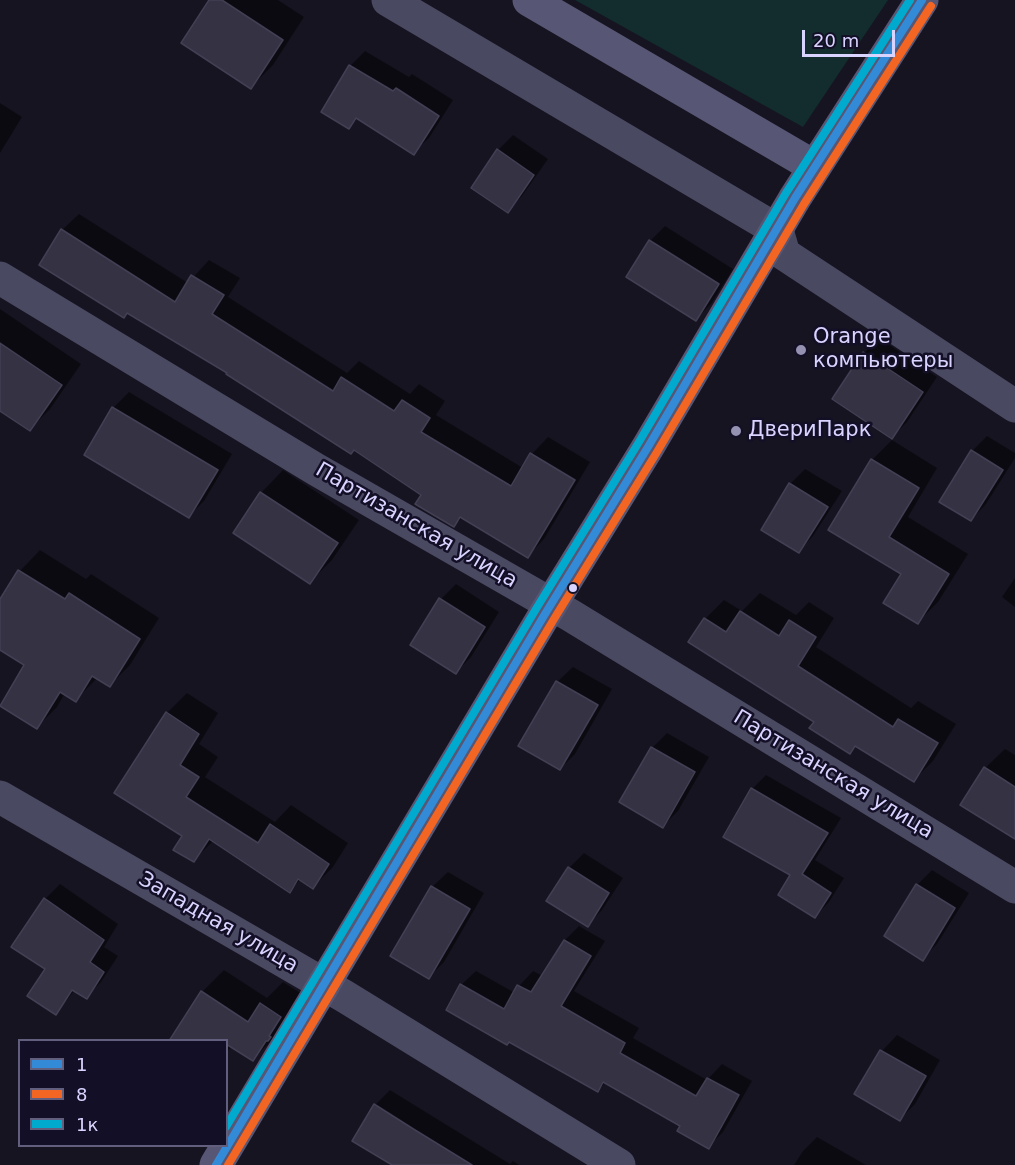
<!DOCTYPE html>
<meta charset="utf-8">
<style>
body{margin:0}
#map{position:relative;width:1015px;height:1165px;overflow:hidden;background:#161421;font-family:"DejaVu Sans",sans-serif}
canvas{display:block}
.legend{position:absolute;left:18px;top:1039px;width:210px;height:108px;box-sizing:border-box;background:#130f26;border:2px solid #625e7d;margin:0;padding:8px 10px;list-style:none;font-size:18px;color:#d9d4ff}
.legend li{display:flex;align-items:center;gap:12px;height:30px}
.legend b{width:30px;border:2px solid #625e7d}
.scale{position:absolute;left:802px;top:30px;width:93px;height:27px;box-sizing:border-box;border:3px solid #d9d4ff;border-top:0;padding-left:8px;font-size:18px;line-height:21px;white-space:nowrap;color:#d9d4ff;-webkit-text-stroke:4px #130f26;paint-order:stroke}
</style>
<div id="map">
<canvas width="1015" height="1165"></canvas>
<ul class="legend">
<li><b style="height:8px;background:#338bd7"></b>1</li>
<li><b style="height:8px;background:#f26522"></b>8</li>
<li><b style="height:8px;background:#00a9ce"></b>1к</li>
</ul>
<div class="scale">20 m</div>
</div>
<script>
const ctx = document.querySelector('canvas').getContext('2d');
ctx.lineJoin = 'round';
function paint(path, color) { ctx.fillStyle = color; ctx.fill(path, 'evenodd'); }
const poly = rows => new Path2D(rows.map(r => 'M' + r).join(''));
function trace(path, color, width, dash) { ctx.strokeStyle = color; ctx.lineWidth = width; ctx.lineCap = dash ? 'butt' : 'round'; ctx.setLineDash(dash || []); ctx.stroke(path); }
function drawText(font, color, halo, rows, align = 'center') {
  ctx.font = font + ' "DejaVu Sans",sans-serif'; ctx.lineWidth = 5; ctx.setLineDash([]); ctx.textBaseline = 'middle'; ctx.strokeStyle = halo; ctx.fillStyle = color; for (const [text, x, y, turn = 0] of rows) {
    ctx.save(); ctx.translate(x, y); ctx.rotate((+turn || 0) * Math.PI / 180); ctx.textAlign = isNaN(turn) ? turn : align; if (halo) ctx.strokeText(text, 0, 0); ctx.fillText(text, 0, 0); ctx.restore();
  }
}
paint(poly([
 [575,0,888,0,803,127]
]), '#132c2d');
paint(poly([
 [210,0,278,0,304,17,273,65,251,87],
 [365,51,409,77,412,74,453,100,429,138,413,153,358,118,349,127,350,66],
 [0,103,22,117,0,153],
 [513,135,548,159,522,196,507,211,498,150],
 [79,214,188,283,209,260,240,278,228,297,347,373,359,361,410,394,419,384,445,401,436,415,523,468,532,454,548,437,590,462,544,539,528,556,463,517,454,525,423,494,62,230],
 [665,226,733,269,711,304,696,319,650,241],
 [0,309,81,364,50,409,30,429,0,409],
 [879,338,937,377,907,422,892,437,864,353],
 [129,392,232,454,204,501,189,516,86,454,114,407],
 [987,436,1015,453,1015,458,986,504,971,520,972,451],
 [892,440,937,468,908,517,968,554,938,602,918,622,903,574,830,530,872,460],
 [805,469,842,491,813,536,798,552,790,484],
 [283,470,359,520,332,560,310,582,261,493],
 [40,550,86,579,91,574,159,618,130,665,109,686,97,678,76,700,65,693,57,707,37,727,26,665,0,649,0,602,20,571],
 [1015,578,1015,607,1002,597],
 [456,584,499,612,471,657,456,672,441,599],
 [760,593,796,615,809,602,834,618,816,647,911,708,918,701,956,724,933,761,914,780,857,745,850,752,705,619,724,600,742,611],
 [573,667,612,689,575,754,560,769,520,746,557,682],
 [187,693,218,713,199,744,218,757,205,777,275,822,291,805,348,843,333,867,313,887,301,879,289,891,214,840,193,861,184,836,167,713],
 [667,733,709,757,678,811,663,826,652,748],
 [1005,749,1015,755,1015,837,985,768],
 [766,775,841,818,815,860,844,878,829,902,815,917,752,789],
 [584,853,623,878,602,910,587,926,569,868],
 [932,870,969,893,937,944,922,959,886,936,917,885],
 [448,872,484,893,444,962,429,977,432,887],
 [60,884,118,924,104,947,118,956,101,982,86,997,75,990,56,1013,47,969,45,899],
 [579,926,605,941,574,991,639,1028,633,1038,707,1080,722,1064,752,1081,723,1132,708,1147,682,1125,606,1082,598,1090,461,985,476,971,515,993,519,986,533,971,543,976,565,940],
 [224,970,267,998,283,982,302,994,275,1037,253,1059,232,1046,226,1053,226,1040,202,992],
 [897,1035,940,1060,915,1104,900,1119,856,1094,882,1051],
 [390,1090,510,1164,513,1161,519,1165,394,1165,375,1105],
 [817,1137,866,1165,794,1165,803,1151]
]), '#0007');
const building = poly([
 [209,0,222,0,283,40,251,89,181,43,209,0],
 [349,65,393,91,396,88,439,116,414,155,356,118,349,129,321,112,349,65],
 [497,149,534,175,508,213,471,188,497,149],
 [61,229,175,302,191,275,224,295,212,314,333,391,341,377,394,411,402,400,430,418,421,432,511,486,530,453,575,480,528,558,460,517,454,527,415,504,421,495,354,450,351,454,226,374,227,373,127,313,124,318,39,265,61,229],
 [649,240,719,284,696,321,626,277,649,240],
 [0,343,62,385,30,431,0,411,0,343],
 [863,352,923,392,892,439,832,399,863,352],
 [112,407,218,470,189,518,84,455,112,407],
 [971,450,1003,470,971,521,939,502,971,450],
 [871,459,919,488,889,537,949,574,918,624,883,603,901,574,828,530,871,459],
 [789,483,828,507,799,553,761,530,789,483],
 [260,492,338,543,310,584,233,533,260,492],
 [18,570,65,599,69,593,140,639,110,687,92,676,76,702,60,692,37,729,0,706,24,665,0,650,0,599,18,570],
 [439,598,485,627,456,674,410,645,439,598],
 [740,611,779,636,789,620,816,637,798,666,893,727,898,719,938,743,914,782,855,746,850,754,809,728,814,722,688,642,704,618,726,632,740,611],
 [556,681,598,705,560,770,518,746,556,681],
 [166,712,199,734,180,765,199,777,186,797,258,843,270,824,329,864,313,889,298,879,290,893,209,839,194,862,173,850,182,836,114,793,166,712],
 [651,747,695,772,663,828,619,802,651,747],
 [984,767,1015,787,1015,839,960,805,984,767],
 [751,788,828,833,802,874,831,893,815,918,778,895,790,875,723,837,751,788],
 [568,867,609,893,588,927,546,901,568,867],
 [916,884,955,908,923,961,884,936,916,884],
 [431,886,470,909,429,979,390,956,431,886],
 [44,898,104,940,90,962,104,972,87,999,72,990,56,1015,27,996,45,969,11,947,44,898],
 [564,940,591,956,561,1006,625,1043,620,1053,696,1096,707,1078,739,1095,709,1149,677,1131,680,1126,603,1082,598,1092,509,1042,507,1045,446,1010,460,984,504,1009,517,985,531,992,564,940],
 [201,991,248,1022,260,1003,281,1017,269,1036,271,1037,268,1041,266,1041,253,1061,226,1044,226,1041,169,1041,201,991],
 [880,1050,926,1076,900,1121,854,1094,880,1050],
 [374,1104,415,1130,472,1165,392,1165,352,1141,374,1104]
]);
paint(building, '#343243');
trace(building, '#433f54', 1.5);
trace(poly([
 [388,0,777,230,784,254,1015,406],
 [0,278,317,470,570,615,1015,887],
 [0,797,344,996,619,1165]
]), '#4a4962', 33);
trace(poly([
 [529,0,815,167],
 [216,1165,545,614,648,447,795,198,922,0]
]), '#575674', 33);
trace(poly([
 [216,1165,545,614,648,447,795,198,922,0]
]), '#338bd7', 8);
trace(poly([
 [228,1165,554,619,657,452,804,204,931,6]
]), '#f26522', 8);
trace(poly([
 [226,1127,536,609,639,442,786,193,910,0]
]), '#00a9ce', 8);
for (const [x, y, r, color] of [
 [801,350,6,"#9591b1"],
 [736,431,6,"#9591b1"],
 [573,588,5,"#d9d4ff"]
]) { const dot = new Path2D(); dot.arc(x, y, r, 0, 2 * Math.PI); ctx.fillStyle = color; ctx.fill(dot); trace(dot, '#130f26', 2); }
drawText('21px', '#d9d4ff', '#130f26', [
 ["Orange",813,338],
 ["компьютеры",813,362],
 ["ДвериПарк",748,431]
], 'left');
drawText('21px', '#d9d4ff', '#130f26', [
 ["Партизанская улица",416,526,30],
 ["Партизанская улица",833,775,31],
 ["Западная улица",218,923,30]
]);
</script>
